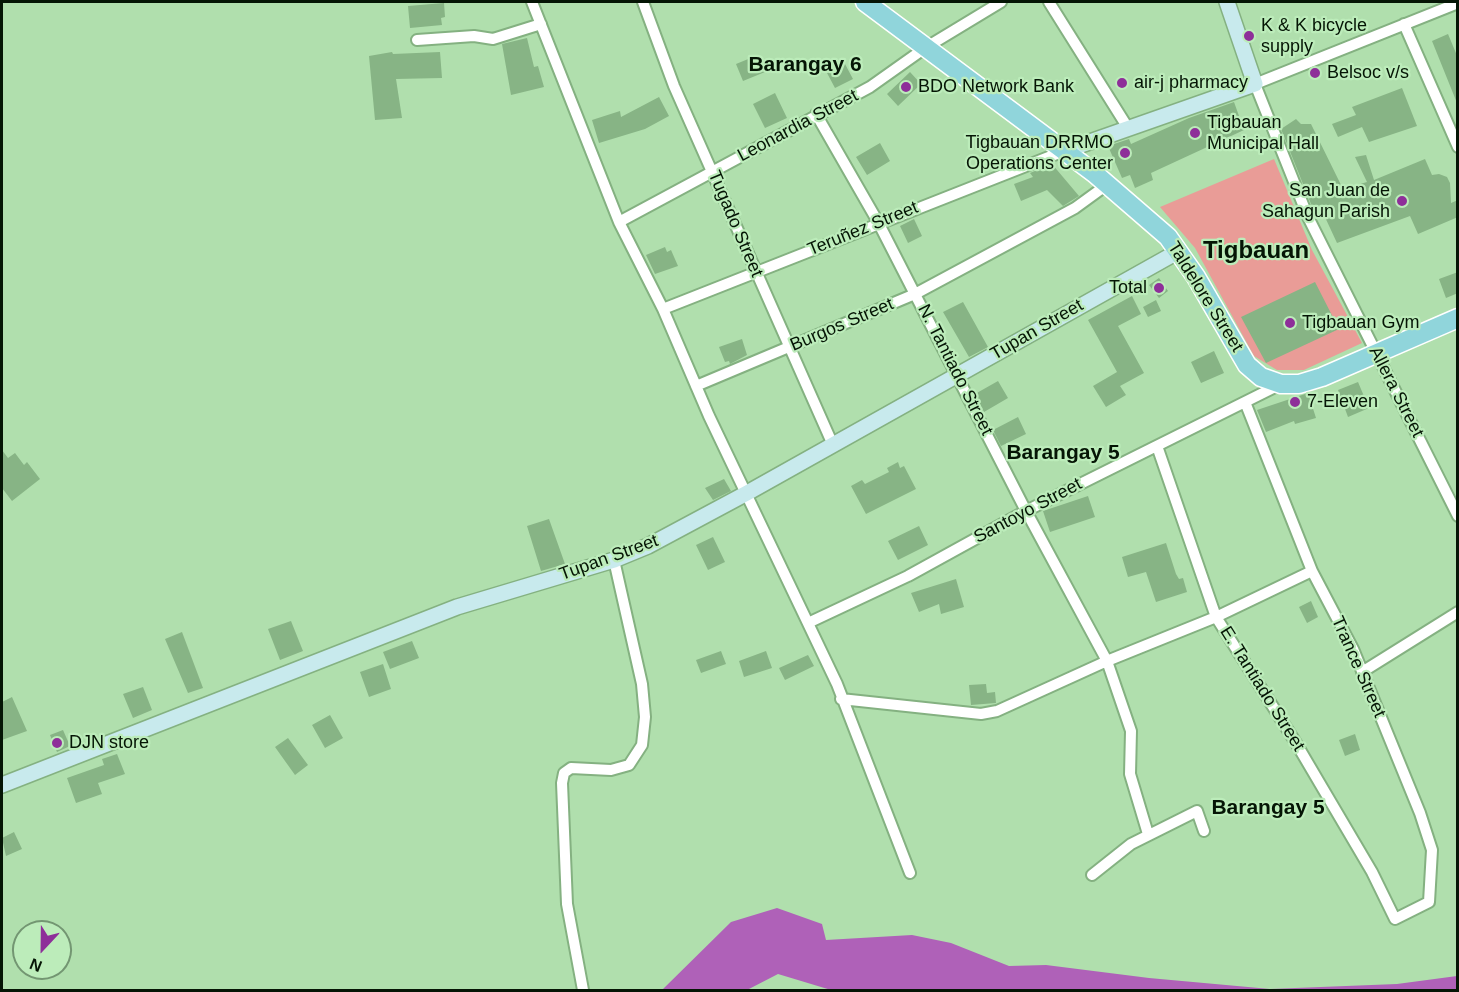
<!DOCTYPE html>
<meta charset="utf-8">
<style>
body{margin:0}
#map{position:relative;width:1459px;height:992px;overflow:hidden;background:#b0dfad;font-family:Helvetica,sans-serif}
canvas{display:block}
.frame{position:absolute;inset:0;border:3px solid #051505;pointer-events:none}
.north{position:absolute;left:12px;top:920px;width:60px;height:60px;box-sizing:border-box;background:#bcecba;border:2px solid #739672;border-radius:50%;rotate:202deg;font-size:16px;font-weight:700;line-height:24px;text-align:center;color:#051505}
.north::after{content:'';display:block;margin:auto;width:21px;height:27px;background:#8e2f99;clip-path:polygon(50% 0,100% 100%,50% 72%,0 100%)}
</style>
<div id="map">
<canvas width="1459" height="992"></canvas>
<div class="frame"></div>
<div class="north">N</div>
</div>
<script>
const ctx = document.querySelector('canvas').getContext('2d');
ctx.lineJoin = 'round';
function paint(path, color) { ctx.fillStyle = color; ctx.fill(path, 'evenodd'); }
const poly = rows => new Path2D(rows.map(r => 'M' + r).join(''));
function trace(path, color, width, dash) { ctx.strokeStyle = color; ctx.lineWidth = width; ctx.lineCap = dash ? 'butt' : 'round'; ctx.setLineDash(dash || []); ctx.stroke(path); }
function drawText(font, color, halo, rows, align = 'center') {
  ctx.font = font + ' Helvetica,sans-serif'; ctx.lineWidth = 4.5; ctx.setLineDash([]); ctx.textBaseline = 'middle'; ctx.strokeStyle = halo; ctx.fillStyle = color; for (const [text, x, y, turn = 0] of rows) {
    ctx.save(); ctx.translate(x, y); ctx.rotate((+turn || 0) * Math.PI / 180); ctx.textAlign = isNaN(turn) ? turn : align; if (halo) ctx.strokeText(text, 0, 0); ctx.fillText(text, 0, 0); ctx.restore();
  }
}
paint(poly([
 [1274,159,1312,250,1362,343,1304,370,1277,370,1254,356,1195,248,1160,207]
]), '#e99c97');
paint(poly([
 [777,908,822,924,826,940,912,935,951,943,1009,966,1046,965,1149,978,1270,989,1397,984,1457,976,1457,990,831,990,778,974,747,990,662,990,731,922]
]), '#af61b8');
paint(poly([
 [444,3,445,17,441,18,442,25,410,28,408,6],
 [1448,34,1458,58,1457,103,1432,41],
 [527,38,534,67,538,66,544,87,511,95,502,44],
 [392,52,393,54,440,52,442,78,396,79,402,118,375,120,369,56],
 [758,55,765,72,743,81,736,64],
 [845,64,853,79,835,88,827,73],
 [910,72,921,84,898,106,887,94],
 [1402,88,1417,126,1369,142,1362,127,1338,137,1332,124,1356,115,1352,107],
 [775,93,787,118,765,128,753,104],
 [659,97,669,116,645,129,599,143,592,120,620,111,621,117],
 [1234,102,1244,130,1151,173,1153,180,1135,188,1130,175,1122,178,1108,146,1129,139,1131,144,1189,118],
 [1296,119,1301,124,1311,124,1343,189,1367,182,1355,157,1366,155,1374,180,1425,159,1432,175,1439,174,1447,177,1450,183,1451,203,1458,200,1458,217,1418,234,1410,216,1337,243,1324,215,1317,218,1315,214,1281,129],
 [880,143,890,161,867,175,856,157],
 [1052,164,1079,196,1063,206,1047,190,1021,201,1014,184,1033,177,1030,173],
 [914,219,922,236,908,243,900,226],
 [665,247,667,252,671,250,678,266,655,274,646,255],
 [1458,272,1458,293,1446,298,1439,279],
 [1159,278,1168,291,1159,298,1149,285],
 [1315,282,1339,329,1266,363,1241,317],
 [1132,296,1141,314,1118,326,1144,373,1120,386,1126,395,1106,407,1093,386,1117,372,1088,320],
 [1156,300,1161,311,1148,317,1143,307],
 [963,302,988,347,969,357,943,312],
 [742,339,747,355,730,364,729,361,725,362,719,347],
 [1214,351,1224,373,1201,383,1191,362],
 [998,381,1008,398,984,412,975,394],
 [1358,382,1369,408,1348,417,1338,390],
 [1308,393,1316,418,1295,424,1294,421,1266,432,1257,410],
 [1018,417,1026,434,1001,446,993,430],
 [2,450,8,458,15,453,24,465,27,462,40,479,12,501,2,488],
 [898,462,900,468,904,466,916,489,866,514,851,486,862,480,865,484,889,472,887,468],
 [724,479,731,491,713,500,705,488],
 [1088,496,1095,517,1050,532,1043,511],
 [549,519,565,564,541,571,527,526],
 [919,526,928,545,898,560,888,541],
 [713,537,725,562,708,570,696,545],
 [1166,543,1176,574,1179,579,1183,578,1187,592,1156,602,1146,572,1128,577,1122,557],
 [956,579,964,607,941,614,939,604,919,612,911,593],
 [1311,601,1318,617,1307,623,1299,607],
 [291,621,303,651,280,660,268,629],
 [182,632,203,688,188,693,165,639],
 [412,641,419,658,390,669,383,652],
 [721,651,726,664,701,673,696,660],
 [766,651,772,668,744,677,739,661],
 [808,655,814,666,785,680,779,668],
 [383,664,391,689,369,697,360,672],
 [986,684,987,693,995,692,996,703,971,705,969,685],
 [143,687,152,710,133,718,123,694],
 [12,697,27,731,2,740,2,702],
 [330,715,343,738,325,748,312,725],
 [63,730,70,746,57,752,50,735],
 [1355,734,1360,750,1345,756,1339,740],
 [288,738,308,765,295,775,275,747],
 [117,754,125,774,98,783,102,794,76,803,67,778,104,765,102,759],
 [14,832,22,849,6,856,2,838]
]), '#87b485');
const street = poly([
 [532,2,619,222,663,309,709,416,837,684,910,873],
 [643,2,674,86,833,445],
 [1049,2,1128,128],
 [1458,3,1255,84,1308,217,1458,516],
 [1404,24,1458,147],
 [417,40,474,36,493,39,541,24],
 [816,114,878,222,1026,511,1107,661,1131,731,1130,774,1148,834],
 [619,222,870,87,925,48,1001,2],
 [663,309,1064,151],
 [696,386,915,294,1075,208,1108,184],
 [1157,446,1216,617,1296,743,1372,872,1395,919,1429,902,1432,850,1420,813,1353,649,1312,571,1245,402],
 [808,623,908,576,1026,511,1281,384],
 [1362,672,1458,612],
 [841,699,981,714,997,711,1107,661,1216,617,1312,571],
 [1092,875,1131,844,1197,811,1204,831],
 [583,990,567,904,562,783,564,773,571,768,611,770,629,765,642,745,645,717,642,684,614,560]
]);
const secondary = poly([
 [1064,151,1255,84,1227,2],
 [2,785,457,607,614,560,648,546,747,493,1179,251]
]);
const primary = poly([
 [865,2,1094,173,1168,237,1196,277,1247,365,1261,377,1281,384,1299,384,1322,377,1458,318]
]);
trace(street, '#84b181', 14);
trace(secondary, '#84b181', 18);
trace(primary, '#fff', 21);
trace(street, '#fff', 10);
trace(secondary, '#c8eaed', 15);
trace(primary, '#90d5db', 18);
for (const [x, y, r, color] of [
 [1249,36,6,"#8e2f99"],
 [1315,73,6,"#8e2f99"],
 [1122,83,6,"#8e2f99"],
 [906,87,6,"#8e2f99"],
 [1195,133,6,"#8e2f99"],
 [1125,153,6,"#8e2f99"],
 [1402,201,6,"#8e2f99"],
 [1159,288,6,"#8e2f99"],
 [1290,323,6,"#8e2f99"],
 [1295,402,6,"#8e2f99"],
 [57,743,6,"#8e2f99"]
]) { const dot = new Path2D(); dot.arc(x, y, r, 0, 2 * Math.PI); ctx.fillStyle = color; ctx.fill(dot); trace(dot, '#bcecba', 2); }
drawText('18px', '#051505', '#bcecba', [
 ["K & K bicycle",1261,26],
 ["supply",1261,47],
 ["Belsoc v/s",1327,73],
 ["air-j pharmacy",1134,83],
 ["BDO Network Bank",918,87],
 ["Tigbauan",1207,123],
 ["Municipal Hall",1207,144],
 ["Tigbauan DRRMO",1113,143,"right"],
 ["Operations Center",1113,164,"right"],
 ["San Juan de",1390,191,"right"],
 ["Sahagun Parish",1390,212,"right"],
 ["Total",1147,288,"right"],
 ["Tigbauan Gym",1302,323],
 ["7-Eleven",1307,402],
 ["DJN store",69,743]
], 'left');
drawText('18px', '#051505', '#bcecba', [
 ["Leonardia Street",798,126,-28],
 ["Tugado Street",735,224,67],
 ["Teruñez Street",863,229,-22],
 ["Taldelore Street",1205,297,58],
 ["Burgos Street",842,325,-23],
 ["Tupan Street",1037,330,-30],
 ["N. Tantiado Street",955,370,63],
 ["Allera Street",1396,392,63],
 ["Santoyo Street",1028,511,-28],
 ["Tupan Street",609,558,-20],
 ["Trance Street",1358,667,66],
 ["E. Tantiado Street",1262,689,58]
]);
drawText('bold 21px', '#051505', '#bcecba', [
 ["Barangay 6",805,65],
 ["Barangay 5",1063,453],
 ["Barangay 5",1268,808]
]);
drawText('bold 24px', '#051505', '#bcecba', [
 ["Tigbauan",1256,251]
]);
</script>
